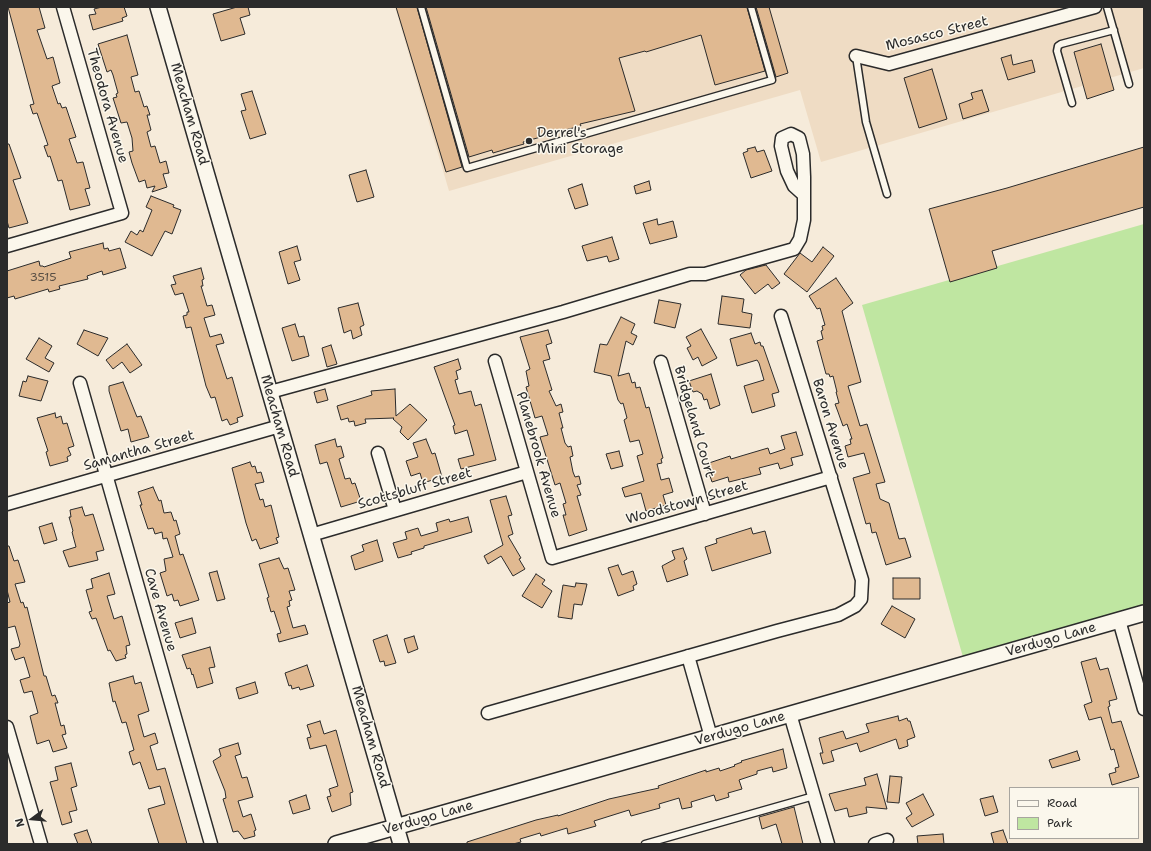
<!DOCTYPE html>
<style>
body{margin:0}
#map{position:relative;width:1151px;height:851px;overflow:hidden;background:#f6ebda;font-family:"Shantell Sans",sans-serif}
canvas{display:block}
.frame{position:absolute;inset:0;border:8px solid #2b2b2b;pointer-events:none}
.legend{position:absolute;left:1009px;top:787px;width:130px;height:52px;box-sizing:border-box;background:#fbf7ec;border:1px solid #a8a59f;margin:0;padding:5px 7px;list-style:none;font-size:12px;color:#2b2b2b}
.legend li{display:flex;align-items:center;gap:8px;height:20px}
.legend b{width:20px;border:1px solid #a8a59f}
.north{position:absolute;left:12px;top:799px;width:40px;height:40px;-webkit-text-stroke:3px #fbf7ec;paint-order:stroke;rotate:254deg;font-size:11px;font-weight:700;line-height:16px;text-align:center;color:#2b2b2b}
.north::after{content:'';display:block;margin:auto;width:14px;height:18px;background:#2b2b2b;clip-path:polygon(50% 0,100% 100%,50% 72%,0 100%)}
</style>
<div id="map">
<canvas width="1151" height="851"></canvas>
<div class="frame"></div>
<ul class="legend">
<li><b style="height:5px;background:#fbf7ec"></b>Road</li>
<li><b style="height:11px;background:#bfe6a1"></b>Park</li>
</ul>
<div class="north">N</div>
</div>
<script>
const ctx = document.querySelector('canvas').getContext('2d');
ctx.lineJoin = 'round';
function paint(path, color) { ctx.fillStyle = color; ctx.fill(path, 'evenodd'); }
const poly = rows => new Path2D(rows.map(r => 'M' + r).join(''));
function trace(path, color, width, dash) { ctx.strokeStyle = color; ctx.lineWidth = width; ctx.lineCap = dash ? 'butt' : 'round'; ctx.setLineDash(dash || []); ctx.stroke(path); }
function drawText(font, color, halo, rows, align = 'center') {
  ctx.font = font + ' "Shantell Sans",sans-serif'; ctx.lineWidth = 3; ctx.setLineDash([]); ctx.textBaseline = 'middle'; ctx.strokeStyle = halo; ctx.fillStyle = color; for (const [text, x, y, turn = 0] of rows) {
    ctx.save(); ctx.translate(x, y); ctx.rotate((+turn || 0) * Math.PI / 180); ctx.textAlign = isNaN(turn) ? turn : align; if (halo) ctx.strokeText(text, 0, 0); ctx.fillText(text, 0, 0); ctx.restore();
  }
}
paint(poly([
 [395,7,1144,7,1144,68,821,162,800,90,449,191]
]), '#efdcc4');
paint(poly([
 [1144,224,1144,612,965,664,862,305]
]), '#bfe6a1');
const building = poly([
 [8,7,39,7,45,28,37,30,47,59,53,57,60,83,52,86,58,104,60,103,62,108,66,107,76,137,69,139,77,163,83,162,90,188,85,189,90,205,70,210,62,180,58,181,50,156,48,157,44,146,48,145,37,113,33,114,30,105,34,104,8,7],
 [102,7,124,7,127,16,122,18,123,21,93,30,89,15,96,14,94,9,102,7],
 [237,7,248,7,250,15,240,18,245,34,221,41,213,14,237,7],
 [396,7,417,7,462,167,446,172,396,7],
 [426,7,747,7,765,71,715,85,701,35,646,52,645,51,619,58,635,111,580,124,581,126,569,129,523,142,524,144,513,147,493,153,492,150,469,157,426,7],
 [756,7,769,7,788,73,776,77,756,7],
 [127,35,138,75,131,77,135,92,139,91,144,107,147,106,150,115,147,115,151,130,147,132,151,147,155,146,160,163,166,161,169,173,163,174,167,187,152,192,155,186,147,188,145,180,139,182,132,163,129,152,133,151,132,138,127,122,121,123,113,98,117,97,116,94,118,93,113,75,111,70,107,72,98,44,127,35],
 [1101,44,1114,90,1087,99,1074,52,1101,44],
 [1011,55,1013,65,1032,60,1035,72,1008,80,1001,58,1011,55],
 [932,69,947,119,919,128,904,78,932,69],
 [982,90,989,111,963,119,959,104,973,99,971,93,982,90],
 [252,91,266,134,250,139,241,111,246,110,241,94,252,91],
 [7,144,9,144,21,178,13,180,28,223,9,228,7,221,7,144],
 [755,147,757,152,764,150,772,171,751,178,743,153,748,151,747,149,755,147],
 [1144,147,1144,207,992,251,997,268,950,282,929,209,1007,188,1144,147],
 [366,170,374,197,357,202,349,175,366,170],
 [649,181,651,190,636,194,634,186,649,181],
 [582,184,588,205,575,209,568,189,582,184],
 [151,196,174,205,173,207,181,210,172,234,165,231,152,256,125,242,131,231,137,235,140,230,143,232,152,210,146,207,151,196],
 [657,219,658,225,673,221,677,237,650,244,643,223,657,219],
 [612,237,619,259,609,262,607,256,587,261,582,246,612,237],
 [103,243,104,249,108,248,109,251,120,248,126,268,103,275,102,271,87,276,88,279,59,286,60,289,49,292,48,289,15,299,14,296,7,298,7,271,39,261,40,266,43,266,44,267,71,258,69,252,103,243],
 [297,246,301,260,294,262,300,280,288,284,279,252,297,246],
 [823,247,834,256,807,292,784,274,800,253,812,262,823,247],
 [766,265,780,283,772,289,768,284,755,294,740,275,746,270,766,265],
 [201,268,204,279,202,280,203,286,201,286,207,306,212,305,215,315,204,318,210,337,221,334,224,343,216,345,227,379,232,377,243,416,237,418,238,422,230,425,227,419,222,421,215,397,211,398,206,386,191,327,186,328,183,316,187,315,187,312,189,312,183,293,175,295,171,285,176,284,173,276,201,268],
 [836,278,853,303,842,311,861,382,848,386,860,426,867,424,885,482,876,484,880,499,889,503,899,539,905,538,911,557,886,565,876,532,872,533,870,523,866,524,853,478,870,473,864,453,848,457,845,446,851,444,850,439,852,439,847,424,843,426,838,412,835,404,839,403,836,392,837,392,833,376,830,377,829,374,826,374,817,341,823,339,821,331,823,330,822,326,825,325,820,308,817,309,809,296,836,278],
 [722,296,744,299,742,312,752,314,750,328,718,324,722,296],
 [659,300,681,304,675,328,654,323,659,300],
 [358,303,364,325,360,327,362,335,353,339,351,330,344,333,338,308,358,303],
 [621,317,635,324,631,333,637,336,633,345,626,341,618,376,629,373,632,383,635,382,636,388,640,387,646,408,649,407,663,458,661,459,662,463,657,464,661,480,669,478,673,492,663,495,666,505,646,511,641,493,625,497,622,488,644,481,637,456,643,454,639,440,630,442,624,420,627,418,623,403,621,404,618,400,611,376,594,372,600,344,607,345,621,317],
 [295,324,299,337,304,336,309,356,292,361,282,328,295,324],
 [701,329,717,358,702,366,698,357,693,360,687,348,691,346,686,337,701,329],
 [84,330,108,338,98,356,77,344,84,330],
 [548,330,552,343,546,345,550,359,543,361,552,390,549,391,556,406,561,404,563,412,559,413,563,428,561,428,565,443,568,447,571,446,573,456,570,457,573,472,575,477,579,476,581,484,577,485,581,495,577,496,587,530,569,536,563,515,566,515,563,504,566,503,560,483,555,485,540,437,548,435,542,416,535,418,526,387,529,386,526,371,530,369,520,337,548,330],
 [751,333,755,344,760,342,761,346,763,346,779,392,772,394,775,406,752,413,744,386,764,380,759,363,757,360,737,366,730,339,751,333],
 [39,338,52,346,45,358,54,363,49,372,26,359,39,338],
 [127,344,142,365,130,373,122,362,113,369,106,360,127,344],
 [331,345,337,364,327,367,322,348,331,345],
 [458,359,461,369,456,371,458,379,455,380,459,394,471,391,475,406,481,404,496,460,461,469,458,459,474,455,467,430,455,434,453,426,455,425,434,367,458,359],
 [711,374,720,405,710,409,707,399,704,400,702,394,697,391,693,392,689,381,711,374],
 [28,376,48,381,41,401,19,396,23,381,26,382,28,376],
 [123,382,137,417,141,416,149,437,131,442,128,429,121,431,109,391,109,386,123,382],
 [325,389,328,400,317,403,314,392,325,389],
 [395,389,396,416,410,404,427,420,408,440,400,432,402,427,393,419,394,418,365,419,366,423,355,426,354,421,349,422,348,418,341,420,337,406,372,395,371,391,395,389],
 [55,413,56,418,61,416,63,424,67,423,74,446,68,448,71,455,67,457,68,461,50,466,46,452,48,451,37,418,55,413],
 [796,432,803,455,791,458,793,465,780,469,778,463,759,468,761,474,729,482,728,477,712,482,706,464,730,456,731,459,768,448,770,454,785,449,781,436,796,432],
 [335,439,337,447,341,446,344,457,339,459,345,479,350,478,352,484,355,483,361,501,341,507,327,462,320,464,315,445,335,439],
 [426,439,432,454,435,453,442,477,423,483,420,473,411,476,406,461,418,457,413,443,426,439],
 [619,451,623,466,611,469,606,454,619,451],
 [250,462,252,467,255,466,257,473,261,472,264,482,255,484,260,500,263,499,265,507,271,505,279,537,276,538,278,543,260,549,256,539,252,541,246,523,232,468,250,462],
 [153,487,159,501,161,500,164,513,171,512,174,521,176,520,180,534,175,536,180,555,183,554,199,600,180,606,178,600,174,601,172,594,167,596,160,573,166,571,164,559,173,557,167,538,163,539,162,532,155,534,153,528,148,529,140,505,142,505,138,492,153,487],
 [506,496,512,515,508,516,513,534,508,536,521,558,519,559,525,569,513,576,501,556,488,564,484,556,503,545,490,500,506,496],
 [82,507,85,516,93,514,104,550,96,552,98,560,69,567,63,551,76,547,72,532,73,531,69,517,71,517,70,510,82,507],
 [468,517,472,532,424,546,424,548,411,552,412,554,398,558,393,543,407,539,405,532,418,528,421,536,438,531,436,523,449,519,450,522,468,517],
 [52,523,57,540,44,544,39,527,52,523],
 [751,528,753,534,765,531,771,553,712,571,705,547,717,543,716,539,751,528],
 [377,540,383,561,355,570,351,556,364,551,362,545,377,540],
 [7,546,9,546,14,561,18,560,25,582,15,584,21,603,23,602,25,608,27,607,44,676,46,676,52,696,55,695,58,703,55,703,61,726,64,725,66,734,62,735,67,748,53,752,49,740,37,744,30,716,38,713,32,691,24,693,20,680,30,677,24,657,15,660,11,649,19,647,20,644,15,626,7,628,7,603,10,602,7,590,7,546],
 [683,548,687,559,684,561,688,575,667,582,662,566,675,559,672,551,683,548],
 [279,558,284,569,288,568,295,590,289,591,292,600,289,601,290,606,287,607,293,628,305,625,308,634,279,642,277,634,281,633,274,611,271,612,267,598,269,597,259,564,279,558],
 [618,565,622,575,633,571,637,584,633,586,634,590,618,596,608,568,618,565],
 [217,571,225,599,217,601,209,573,217,571],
 [109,573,115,594,107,596,114,619,122,616,130,645,126,646,127,654,125,655,126,658,116,661,110,650,108,651,96,618,92,619,89,612,92,611,86,590,93,588,91,579,109,573],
 [536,574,545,580,542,584,552,591,542,608,522,596,536,574],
 [893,578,920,578,920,599,893,599,893,578],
 [576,583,587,584,582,605,574,604,572,619,558,617,563,585,575,587,576,583],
 [892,606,915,619,905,638,881,624,892,606],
 [192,618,196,633,180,638,175,623,192,618],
 [387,635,396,663,385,666,384,661,380,662,373,640,387,635],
 [414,636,418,649,408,653,404,639,414,636],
 [210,647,215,667,209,668,213,683,197,688,193,674,192,675,190,668,187,669,182,655,210,647],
 [1096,658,1100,670,1108,668,1117,699,1109,701,1110,706,1108,707,1112,723,1121,721,1139,777,1112,785,1109,774,1116,772,1115,768,1119,767,1114,749,1111,750,1101,717,1089,720,1084,705,1092,702,1081,662,1096,658],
 [307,665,314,686,300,690,299,687,292,689,291,685,289,686,285,673,307,665],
 [133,676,135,684,141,682,149,711,138,715,144,737,155,733,158,743,150,746,157,770,165,768,187,844,159,844,148,809,165,804,160,786,149,789,140,762,133,765,129,752,134,750,126,722,122,723,115,701,113,702,109,683,133,676],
 [255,682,258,693,239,699,236,688,255,682],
 [898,716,899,721,907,718,908,721,910,721,915,737,907,740,908,746,899,749,896,739,860,752,857,743,831,751,834,761,823,764,820,753,823,753,819,738,843,731,846,739,869,732,866,724,898,716],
 [320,721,324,734,336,730,353,792,350,793,351,805,332,812,327,797,331,796,329,789,338,786,326,745,310,749,307,738,311,737,307,725,320,721],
 [238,743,241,754,235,756,242,778,247,777,253,797,238,801,243,817,251,814,256,830,254,831,255,836,244,839,238,831,233,832,223,799,226,798,225,791,213,761,221,756,219,749,238,743],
 [783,749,787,768,773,772,772,767,757,771,757,774,739,780,742,789,728,793,729,797,716,801,714,795,691,802,692,807,682,809,679,798,659,804,660,808,631,816,629,810,594,821,596,826,568,834,567,828,541,836,540,833,520,839,521,842,513,844,467,844,467,842,536,820,558,815,558,816,609,799,659,788,658,786,706,770,706,772,719,768,720,771,735,766,734,765,742,762,741,761,783,749],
 [1077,751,1080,760,1052,768,1049,760,1077,751],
 [71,763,77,786,71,788,77,810,69,812,72,822,62,825,50,782,58,780,55,767,71,763],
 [877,774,887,809,866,807,867,813,849,817,847,808,835,811,829,794,866,785,864,778,877,774],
 [890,776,902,777,899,803,887,802,890,776],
 [923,794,934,815,912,827,906,818,912,814,906,803,923,794],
 [306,795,310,809,293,814,289,801,306,795],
 [993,796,998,812,985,816,980,799,993,796],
 [794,807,803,844,782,844,776,824,762,829,759,817,794,807],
 [87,830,92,844,78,844,74,834,87,830],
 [1003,830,1008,844,994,844,991,833,1003,830],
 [943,834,944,844,918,844,917,836,943,834]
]);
paint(building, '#e0b991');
trace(building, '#2b2b2b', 1);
const service = poly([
 [421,7,467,168,772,80,751,7],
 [1107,7,1129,84],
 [856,56,866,122,887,194],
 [1072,103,1057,51,1058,46,1061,44,1114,30],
 [645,844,814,796]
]);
const minor = poly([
 [856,56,889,64,1095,7],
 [7,246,122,213,63,7],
 [495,361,552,558,831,477],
 [661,362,705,514],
 [80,383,211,844],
 [270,392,563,312,690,274,705,274,794,249,800,239,804,220,804,177,803,154,799,138,791,134,782,138,781,146,787,171,794,186,804,195],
 [378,453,395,510],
 [7,504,280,426],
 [311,535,527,472],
 [1119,620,1144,709],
 [688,656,711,737],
 [488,713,777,631,838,615,855,606,861,599,862,580,781,316],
 [790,714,828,844],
 [7,727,41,844],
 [875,844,887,840]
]);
const tertiary = poly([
 [158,7,401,844],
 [336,844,1144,613]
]);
trace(service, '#2b2b2b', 9);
trace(minor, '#2b2b2b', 15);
trace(tertiary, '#2b2b2b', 18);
trace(service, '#fbf7ec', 6);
trace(minor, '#fbf7ec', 12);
trace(tertiary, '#fbf7ec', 15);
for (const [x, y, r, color] of [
 [529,141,4,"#2b2b2b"]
]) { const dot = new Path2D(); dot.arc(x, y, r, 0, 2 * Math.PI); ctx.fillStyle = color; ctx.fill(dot); trace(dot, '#fbf7ec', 1.5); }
drawText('12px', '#584e44', null, [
 ["3515",43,278]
]);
drawText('14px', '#2b2b2b', '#fbf7ec', [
 ["Mosasco Street",937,34,-14],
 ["Theodora Avenue",107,106,74],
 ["Meacham Road",189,114,74],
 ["Bridgeland Court",694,422,74],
 ["Baron Avenue",830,424,73],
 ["Meacham Road",279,426,74],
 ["Samantha Street",139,451,-16],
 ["Planebrook Avenue",538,455,74],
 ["Scottsbluff Street",415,489,-16],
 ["Woodstown Street",687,503,-16],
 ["Cave Avenue",160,610,74],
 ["Verdugo Lane",1051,640,-16],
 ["Verdugo Lane",740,729,-16],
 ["Meacham Road",370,737,74],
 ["Verdugo Lane",428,818,-16]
]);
drawText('14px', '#2b2b2b', '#fbf7ec', [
 ["Derrel's",537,133],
 ["Mini Storage",537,149]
], 'left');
</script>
